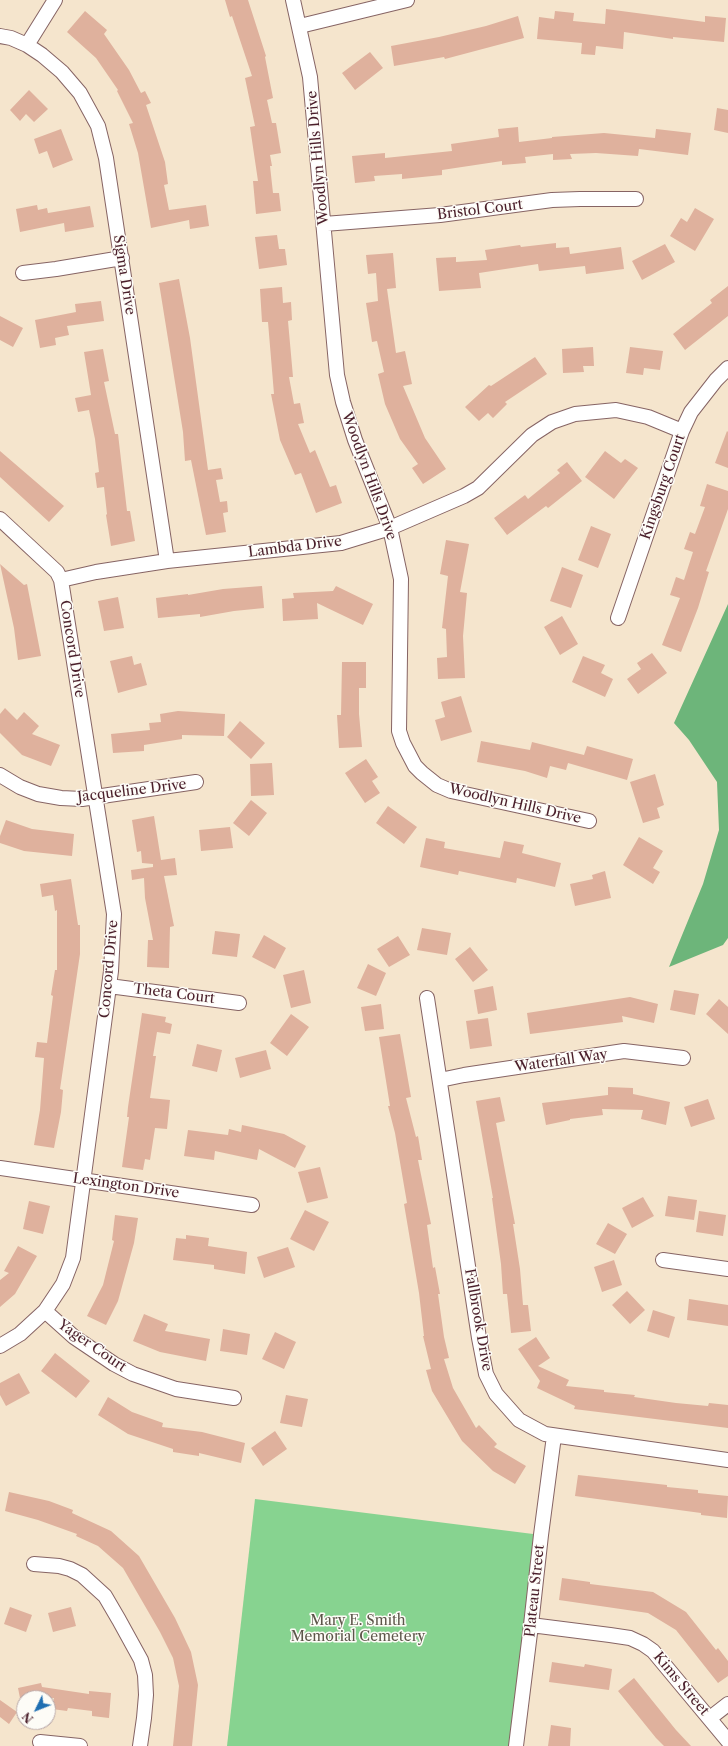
<!DOCTYPE html>
<style>
body{margin:0}
#map{position:relative;width:728px;height:1746px;overflow:hidden;background:#f5e5cd;font-family:"Libre Caslon Text",serif}
canvas{display:block}
.north{position:absolute;left:16px;top:1690px;width:40px;height:40px;box-sizing:border-box;background:#fdfcf7;border:1px solid #b5a4a5;border-radius:50%;rotate:227deg;font-size:11px;font-weight:700;line-height:16px;text-align:center;color:#4a1f2b}
.north::after{content:'';display:block;margin:auto;width:14px;height:18px;background:#1f6fb2;clip-path:polygon(50% 0,100% 100%,50% 72%,0 100%)}
</style>
<div id="map">
<canvas width="728" height="1746"></canvas>
<div class="north">N</div>
</div>
<script>
const ctx = document.querySelector('canvas').getContext('2d');
ctx.lineJoin = 'round';
function paint(path, color) { ctx.fillStyle = color; ctx.fill(path, 'evenodd'); }
const poly = rows => new Path2D(rows.map(r => 'M' + r).join(''));
function trace(path, color, width, dash) { ctx.strokeStyle = color; ctx.lineWidth = width; ctx.lineCap = dash ? 'butt' : 'round'; ctx.setLineDash(dash || []); ctx.stroke(path); }
function drawText(font, color, halo, rows, align = 'center') {
  ctx.font = font + ' "Libre Caslon Text",serif'; ctx.lineWidth = 3; ctx.setLineDash([]); ctx.textBaseline = 'middle'; ctx.strokeStyle = halo; ctx.fillStyle = color; for (const [text, x, y, turn = 0] of rows) {
    ctx.save(); ctx.translate(x, y); ctx.rotate((+turn || 0) * Math.PI / 180); ctx.textAlign = isNaN(turn) ? turn : align; if (halo) ctx.strokeText(text, 0, 0); ctx.fillText(text, 0, 0); ctx.restore();
  }
}
paint(poly([
 [255,1499,541,1535,516,1746,227,1746]
]), '#87d390');
paint(poly([
 [728,604,728,938,723,945,669,967,703,884,719,830,717,782,689,740,674,723]
]), '#6db57a');
paint(poly([
 [225,0,248,0,266,56,265,57,273,98,267,100,272,123,276,123,281,153,270,155,272,166,270,166,273,193,279,193,281,211,256,214,253,181,258,181,250,127,255,126,245,78,252,76,232,16,230,17],
 [606,9,705,22,705,16,726,18,724,42,673,37,673,39,624,32,623,49,596,46,595,55,581,54,582,43,537,39,539,17,554,19,555,11,574,13,573,21,605,24],
 [85,11,107,30,104,34,129,70,141,93,145,91,151,103,146,105,165,162,168,184,164,185,169,210,206,205,209,226,190,229,189,220,151,228,138,153,129,124,133,123,117,91,118,90,96,58,67,32],
 [518,16,524,38,445,59,444,57,394,66,391,46,439,37,486,26],
 [370,52,383,68,355,90,342,73],
 [29,90,48,109,34,122,26,114,20,121,10,110],
 [717,108,728,110,728,133,714,130],
 [518,127,519,142,552,138,552,137,604,133,655,138,656,129,691,133,688,155,639,149,638,156,596,153,570,154,572,159,553,160,553,154,525,157,526,163,502,165,502,161,442,170,442,175,402,179,402,174,374,176,375,181,355,183,352,156,385,153,385,158,452,151,451,144,499,137,498,129],
 [61,129,73,160,53,168,47,151,39,154,34,139],
 [37,205,38,210,47,208,48,213,90,206,94,227,65,232,64,223,20,232,16,209],
 [695,208,714,219,695,251,670,236,681,218,687,222],
 [277,235,279,249,285,249,287,265,259,269,255,237],
 [556,243,556,248,569,247,570,254,621,247,624,269,586,274,585,266,539,271,538,264,479,273,481,288,439,291,436,258,456,257,456,262,487,260,485,250,520,245,521,247],
 [665,244,675,262,642,280,632,261],
 [393,253,396,288,387,289,396,353,405,351,412,384,403,386,425,438,446,469,423,484,412,468,418,464,400,439,385,404,378,374,384,372,377,341,372,342,366,303,378,301,376,273,368,274,366,255],
 [179,279,190,338,208,470,221,468,223,479,216,480,220,502,227,501,228,512,223,513,226,532,206,535,191,460,185,461,183,432,159,283],
 [728,286,728,316,685,350,673,334,712,303,710,300],
 [282,287,283,303,291,302,292,320,288,321,293,377,289,377,294,404,300,403,304,423,298,424,310,453,315,450,330,487,336,485,342,503,316,513,301,473,295,475,280,440,271,394,274,394,268,322,262,322,260,289],
 [101,301,104,321,67,326,69,335,55,338,56,345,40,348,35,320,76,312,75,304],
 [0,316,23,328,13,347,0,340],
 [593,347,594,366,583,366,584,372,563,373,562,349],
 [630,347,663,351,660,370,644,368,643,375,626,373],
 [103,349,109,381,104,382,115,434,118,434,127,511,130,511,135,541,111,546,106,515,107,514,104,487,97,488,95,473,99,472,95,439,89,410,78,412,75,398,91,395,84,352],
 [535,357,547,374,505,402,507,404,493,418,488,413,479,421,465,407,489,385,491,386],
 [727,431,728,432,728,468,715,463],
 [0,451,64,506,49,522,0,477],
 [605,451,621,463,625,459,638,468,614,499,585,477],
 [567,462,582,481,548,508,546,506,507,535,494,518,525,495,528,499,560,473,557,470],
 [707,484,728,491,728,509,706,571,709,572,698,608,681,652,662,645,680,598,670,595,676,577,684,580,693,552,684,549,690,532,695,534,705,507,700,506],
 [591,526,611,534,598,568,578,560],
 [446,540,469,544,460,592,467,593,463,636,465,678,438,679,437,658,447,657,446,629,442,628,448,576,440,574],
 [0,564,24,585,27,584,41,656,18,660,14,628],
 [562,567,583,575,571,608,550,601],
 [262,586,264,608,234,611,200,617,200,614,158,618,156,598,188,594,188,595,223,589],
 [336,586,373,604,363,625,317,603,318,619,283,621,282,599,294,598,293,593,333,591],
 [118,597,124,628,104,631,98,601],
 [562,616,578,644,560,655,544,627],
 [652,653,667,673,638,694,627,679,641,669,637,663],
 [132,656,134,665,141,663,147,685,118,693,110,661],
 [583,656,605,665,601,673,613,679,605,697,572,682],
 [342,662,366,662,366,688,359,688,359,714,362,747,339,748,337,715,341,715],
 [461,696,472,732,441,741,435,720,445,717,441,702],
 [5,708,17,720,24,712,39,726,32,734,60,745,51,766,22,755,0,733,0,714],
 [178,711,225,714,224,736,182,735,182,739,144,745,144,751,113,753,111,734,150,730,149,723,161,722,160,714],
 [240,721,265,743,251,759,227,737],
 [481,741,530,750,532,742,584,755,587,746,633,759,627,780,568,763,566,770,550,766,547,778,525,771,477,762],
 [366,759,378,777,372,781,380,793,365,803,345,773],
 [272,763,274,795,251,796,250,764],
 [655,774,664,805,657,808,660,818,643,823,630,782],
 [251,800,267,813,249,836,233,823],
 [388,806,417,827,404,844,376,823],
 [154,816,161,860,175,858,177,875,164,876,174,926,170,927,169,968,147,967,148,940,153,940,145,898,144,878,132,880,131,870,153,867,153,864,142,863,141,851,137,852,132,820],
 [6,820,32,829,74,834,72,856,24,851,0,843,0,836],
 [230,827,233,848,201,851,199,830],
 [639,837,663,851,653,868,660,872,653,884,623,865],
 [426,838,445,842,444,848,500,858,504,841,524,845,522,853,561,863,555,887,517,878,516,883,459,871,458,875,420,867],
 [605,871,611,898,575,906,570,884,593,879,592,875],
 [71,879,78,925,80,925,80,954,60,1089,63,1090,61,1112,54,1148,34,1145,40,1110,44,1058,35,1057,37,1042,47,1043,53,996,51,995,55,970,57,970,57,910,55,911,53,895,42,897,40,884],
 [422,928,451,933,447,955,417,950],
 [215,931,240,934,237,957,212,954],
 [264,935,286,948,275,969,252,957],
 [398,936,410,955,389,967,377,949],
 [470,947,488,970,473,982,455,959],
 [368,964,386,973,376,996,357,988],
 [304,970,311,1003,291,1008,283,975],
 [493,986,497,1010,478,1014,474,990],
 [674,990,699,994,695,1015,670,1010],
 [630,997,658,1004,654,1023,622,1016,623,1022,530,1034,527,1013],
 [719,999,728,1007,728,1034,706,1014],
 [381,1004,384,1029,365,1031,361,1007],
 [142,1013,166,1017,165,1022,172,1024,170,1034,157,1032,153,1056,156,1056,150,1098,170,1100,167,1129,155,1128,150,1160,145,1159,143,1170,122,1167,129,1117,127,1117,128,1107],
 [291,1014,309,1027,287,1056,270,1043],
 [488,1018,492,1046,470,1049,466,1021],
 [400,1034,411,1097,406,1098,416,1137,418,1136,422,1160,418,1160,431,1224,427,1225,433,1268,435,1267,440,1294,438,1294,444,1337,449,1358,444,1359,453,1388,476,1428,479,1425,497,1444,494,1447,526,1466,515,1484,493,1471,462,1441,432,1391,426,1370,431,1369,423,1336,424,1336,419,1293,404,1204,407,1203,395,1133,388,1106,390,1106,379,1037],
 [197,1044,222,1050,217,1072,192,1066],
 [266,1050,271,1069,240,1078,235,1058],
 [608,1087,633,1088,633,1094,670,1102,666,1125,641,1119,643,1110,602,1109,603,1115,570,1119,570,1120,546,1125,542,1103,608,1095],
 [500,1097,505,1121,496,1123,515,1224,513,1224,520,1269,523,1305,528,1305,531,1331,511,1333,507,1294,503,1294,501,1264,492,1198,493,1198,476,1101],
 [708,1099,715,1119,691,1127,684,1107],
 [242,1125,284,1134,306,1146,295,1168,259,1149,257,1160,215,1151,214,1160,184,1156,188,1130,228,1135,229,1129,241,1132],
 [320,1167,328,1198,307,1203,298,1172],
 [668,1196,697,1200,694,1220,665,1216],
 [643,1197,654,1216,632,1228,622,1208],
 [29,1201,50,1206,43,1234,23,1229],
 [305,1210,329,1222,314,1251,290,1239],
 [699,1211,726,1215,723,1236,696,1232],
 [115,1215,138,1218,134,1243,118,1301,106,1325,87,1316,103,1285,114,1241,112,1240],
 [608,1223,627,1234,615,1254,596,1244],
 [186,1235,209,1238,208,1246,247,1252,245,1274,214,1269,214,1265,173,1260,176,1238,186,1239],
 [18,1246,37,1256,15,1294,0,1307,0,1280,9,1273,4,1271],
 [288,1247,295,1267,264,1278,257,1257],
 [614,1260,622,1285,602,1292,594,1267],
 [627,1291,645,1310,630,1324,612,1305],
 [689,1299,728,1305,728,1326,687,1320],
 [653,1310,675,1317,669,1338,647,1331],
 [144,1314,168,1324,165,1331,210,1339,206,1361,160,1352,133,1341],
 [223,1329,250,1334,247,1355,220,1351],
 [275,1332,296,1342,284,1369,262,1359],
 [536,1337,550,1358,538,1366,569,1380,566,1386,604,1390,604,1392,635,1395,634,1397,676,1403,708,1406,709,1403,728,1405,728,1428,574,1409,575,1406,537,1388,540,1381,518,1349],
 [55,1353,90,1381,76,1398,41,1371],
 [19,1373,30,1393,6,1406,0,1395,0,1383],
 [286,1395,308,1399,302,1427,280,1423],
 [108,1397,132,1412,163,1423,162,1427,202,1432,245,1443,241,1463,199,1453,199,1456,173,1452,173,1449,128,1434,98,1415],
 [275,1431,287,1449,263,1466,251,1448],
 [578,1475,667,1485,667,1487,698,1490,698,1493,728,1496,727,1518,701,1515,701,1513,575,1496],
 [9,1492,49,1501,73,1510,72,1513,111,1531,139,1556,175,1618,191,1652,198,1685,192,1746,173,1746,179,1686,173,1658,160,1632,123,1568,98,1546,76,1536,77,1534,38,1520,5,1511],
 [562,1578,590,1582,590,1584,653,1592,686,1612,716,1650,718,1648,728,1661,728,1676,718,1683,676,1630,648,1613,559,1600],
 [10,1607,32,1615,26,1632,4,1624],
 [71,1607,76,1626,53,1632,48,1613],
 [552,1662,584,1667,585,1664,612,1669,609,1690,549,1682],
 [634,1678,676,1730,691,1746,664,1746,656,1738,618,1691],
 [41,1683,42,1687,89,1694,89,1691,111,1693,109,1718,92,1716,92,1711,68,1708,67,1711,52,1709,54,1698,20,1698,18,1688],
 [0,1700,17,1712,9,1724,0,1717],
 [551,1725,571,1728,570,1746,548,1746]
]), '#dfb19d');
const minor = poly([
 [293,0,310,77,337,375,343,402,355,440,390,528,401,579,399,731,403,743,415,766,422,773,437,785,451,791,589,821],
 [300,26,407,0],
 [0,36,11,38,27,45,42,55,62,72,80,93,98,126,106,158,167,561],
 [27,45,55,0],
 [324,224,440,215,552,200,580,199,636,199],
 [23,273,56,269,122,258],
 [0,519,57,572,61,580,114,914,111,971,73,1258,63,1284,45,1311,20,1334,0,1346],
 [61,580,96,572,167,561,341,543,390,528,464,496,478,488,532,435,552,422,575,414,616,410,648,417,682,431],
 [618,618,682,431,691,412,716,380,728,368],
 [0,775,20,787,38,794,61,798,82,799,196,782],
 [109,986,239,1003],
 [427,998,479,1338,486,1374,496,1394,519,1420,545,1434,728,1460],
 [440,1080,464,1075,624,1051,683,1058],
 [0,1168,252,1205],
 [663,1260,728,1269],
 [45,1311,74,1337,114,1364,133,1374,176,1389,234,1398],
 [34,1564,59,1566,70,1569,82,1575,105,1596,119,1620,141,1660,145,1675,146,1695,144,1718,140,1746],
 [531,1625,610,1635,630,1638,643,1644,653,1651,728,1741],
 [710,1718,728,1704],
 [40,1742,80,1746],
 [516,1746,531,1625,541,1535,554,1436]
]);
trace(minor, '#866464', 16);
trace(minor, '#fff', 14);
drawText('14px', '#4a1f2b', '#fdfcf7', [
 ["Woodlyn Hills Drive",318,158,-95],
 ["Bristol Court",480,210,-7],
 ["Sigma Drive",124,275,81],
 ["Woodlyn Hills Drive",369,476,70],
 ["Kingsburg Court",663,487,-71],
 ["Lambda Drive",295,547,-7],
 ["Concord Drive",72,649,81],
 ["Jacqueline Drive",132,791,-7],
 ["Woodlyn Hills Drive",515,804,13],
 ["Concord Drive",109,969,-85],
 ["Theta Court",174,994,7],
 ["Waterfall Way",561,1061,-8],
 ["Lexington Drive",126,1186,8],
 ["Fallbrook Drive",478,1320,80],
 ["Yager Court",92,1346,35],
 ["Plateau Street",535,1591,-84],
 ["Kims Street",681,1684,50]
]);
drawText('14px', '#5c5549', '#fdfcf7', [
 ["Mary E. Smith",358,1621],
 ["Memorial Cemetery",358,1637]
]);
</script>
